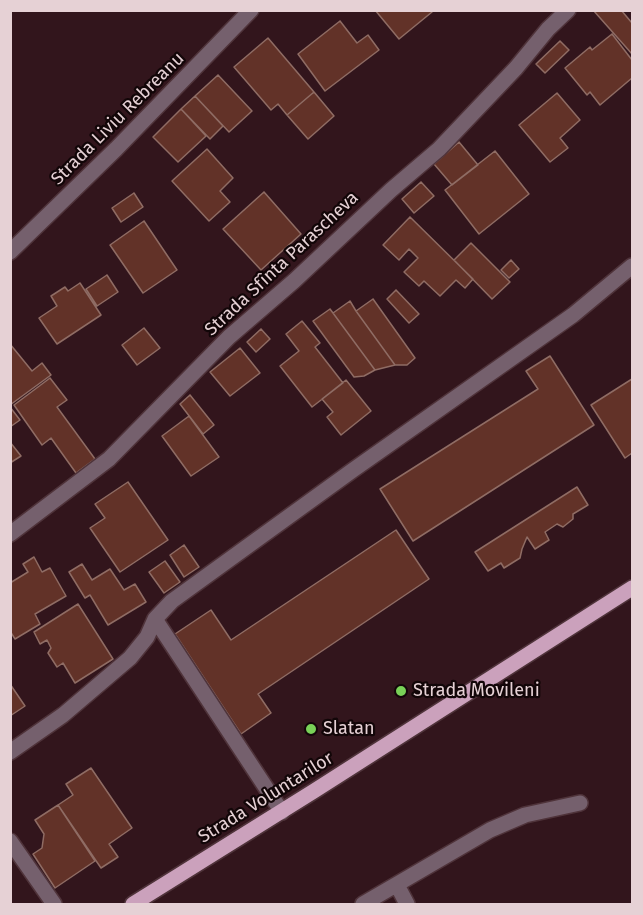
<!DOCTYPE html>
<meta charset="utf-8">
<style>
body{margin:0}
#map{position:relative;width:643px;height:915px;overflow:hidden;background:#32151c;font-family:"Fira Sans",sans-serif}
canvas{display:block}
.frame{position:absolute;inset:0;border:12px solid #e6d1d5;pointer-events:none}
</style>
<div id="map">
<canvas width="643" height="915"></canvas>
<div class="frame"></div>
</div>
<script>
const ctx = document.querySelector('canvas').getContext('2d');
ctx.lineJoin = 'round';
function paint(path, color) { ctx.fillStyle = color; ctx.fill(path, 'evenodd'); }
const poly = rows => new Path2D(rows.map(r => 'M' + r).join(''));
function trace(path, color, width, dash) { ctx.strokeStyle = color; ctx.lineWidth = width; ctx.lineCap = dash ? 'butt' : 'round'; ctx.setLineDash(dash || []); ctx.stroke(path); }
function drawText(font, color, halo, rows, align = 'center') {
  ctx.font = font + ' "Fira Sans",sans-serif'; ctx.lineWidth = 4.5; ctx.setLineDash([]); ctx.textBaseline = 'middle'; ctx.strokeStyle = halo; ctx.fillStyle = color; for (const [text, x, y, turn = 0] of rows) {
    ctx.save(); ctx.translate(x, y); ctx.rotate((+turn || 0) * Math.PI / 180); ctx.textAlign = isNaN(turn) ? turn : align; if (halo) ctx.strokeText(text, 0, 0); ctx.fillText(text, 0, 0); ctx.restore();
  }
}
const building = poly([
 [375,10,431,10,432,12,399,39,375,10],
 [593,10,621,10,632,23,632,54,593,10],
 [340,21,357,43,368,35,379,50,325,91,298,54,340,21],
 [612,34,632,60,632,78,600,105,590,92,587,95,565,68,590,47,592,50,612,34],
 [268,38,314,92,287,115,278,104,271,110,234,67,268,38],
 [560,41,569,50,545,73,536,64,560,41],
 [218,75,252,111,229,132,195,96,218,75],
 [314,92,334,116,308,139,287,115,314,92],
 [557,93,580,120,560,138,568,148,550,162,519,125,557,93],
 [195,96,223,126,210,139,181,109,195,96],
 [181,109,206,136,178,162,153,137,181,109],
 [459,142,478,165,452,185,434,164,459,142],
 [207,149,233,178,220,191,230,202,209,221,172,181,207,149],
 [495,151,529,194,479,234,445,190,495,151],
 [421,182,434,196,414,213,402,199,421,182],
 [264,192,301,234,261,270,223,229,264,192],
 [134,193,143,207,121,222,112,208,134,193],
 [410,217,473,279,465,288,456,280,440,296,424,281,419,286,404,272,418,258,409,249,399,260,383,245,410,217],
 [144,221,177,270,143,293,110,245,144,221],
 [471,243,510,282,492,299,454,260,471,243],
 [511,260,519,269,509,278,501,270,511,260],
 [107,275,118,292,97,306,86,289,107,275],
 [80,283,101,315,57,344,39,318,57,306,51,296,65,287,68,291,80,283],
 [396,290,419,314,409,323,387,299,396,290],
 [373,299,415,358,407,365,395,365,356,311,373,299],
 [350,301,356,311,395,365,375,370,333,313,350,301],
 [330,309,333,313,375,370,364,376,354,377,313,321,330,309],
 [302,321,320,343,315,347,343,383,312,407,280,366,299,351,286,334,302,321],
 [144,328,160,348,137,365,122,345,144,328],
 [261,329,270,339,256,352,247,342,261,329],
 [10,344,32,371,42,363,51,375,10,405,10,344],
 [240,348,260,373,230,396,210,372,240,348],
 [550,356,594,425,413,541,380,489,538,389,526,371,550,356],
 [50,378,67,400,57,407,95,459,76,473,51,438,42,445,14,405,50,378],
 [632,379,632,453,625,458,591,405,632,379],
 [346,380,371,411,341,435,327,417,333,412,322,399,346,380],
 [190,395,214,425,203,434,180,404,190,395],
 [10,407,20,420,10,427,10,407],
 [189,416,219,457,191,476,162,436,189,416],
 [10,442,21,456,10,463,10,442],
 [128,482,168,540,120,572,90,528,105,518,95,504,128,482],
 [577,487,588,505,573,514,573,519,563,527,557,524,545,532,549,540,535,549,527,537,522,549,520,558,504,568,501,563,488,571,475,552,577,487],
 [396,530,429,579,258,694,271,713,241,734,175,634,211,610,231,640,396,530],
 [184,545,199,567,184,577,170,555,184,545],
 [34,557,42,572,50,568,66,596,35,614,40,624,15,639,10,631,10,583,28,572,23,564,34,557],
 [165,561,180,582,164,593,149,572,165,561],
 [82,564,92,580,110,569,124,590,135,584,146,602,108,625,90,595,85,598,69,572,82,564],
 [78,604,113,659,75,683,63,663,57,667,48,653,51,648,47,640,40,644,34,632,78,604],
 [10,684,25,706,10,716,10,684],
 [91,768,132,828,109,844,118,857,101,868,58,805,73,795,66,784,91,768],
 [58,805,95,861,55,888,33,854,42,848,44,834,35,820,58,805]
]);
paint(building, '#623228');
trace(building, '#8f6c64', 1.5);
const minor = poly([
 [10,252,116,149,251,10],
 [10,534,109,459,229,337,294,281,391,190,439,149,516,68,548,29,568,10],
 [155,619,282,812],
 [10,752,63,715,130,658,147,637,155,619,172,601,353,470,573,315,632,266],
 [10,841,54,904],
 [397,885,407,904],
 [363,904,490,830,525,815,580,803]
]);
const major = poly([
 [133,904,314,791,632,588]
]);
trace(minor, '#4f333a', 18);
trace(major, '#4f333a', 18);
trace(minor, '#75606d', 15);
trace(major, '#cba1bc', 15);
for (const [x, y, r, color] of [
 [401,691,6,"#79d157"],
 [311,729,6,"#79d157"]
]) { const dot = new Path2D(); dot.arc(x, y, r, 0, 2 * Math.PI); ctx.fillStyle = color; ctx.fill(dot); trace(dot, '#120608', 2); }
drawText('18px', '#e6d1d5', '#120608', [
 ["Strada Liviu Rebreanu",118,119,-45],
 ["Strada Sfînta Parascheva",282,264,-43],
 ["Strada Voluntarilor",266,798,-32]
]);
drawText('18px', '#e6d1d5', '#120608', [
 ["Strada Movileni",413,691],
 ["Slatan",323,729]
], 'left');
</script>
